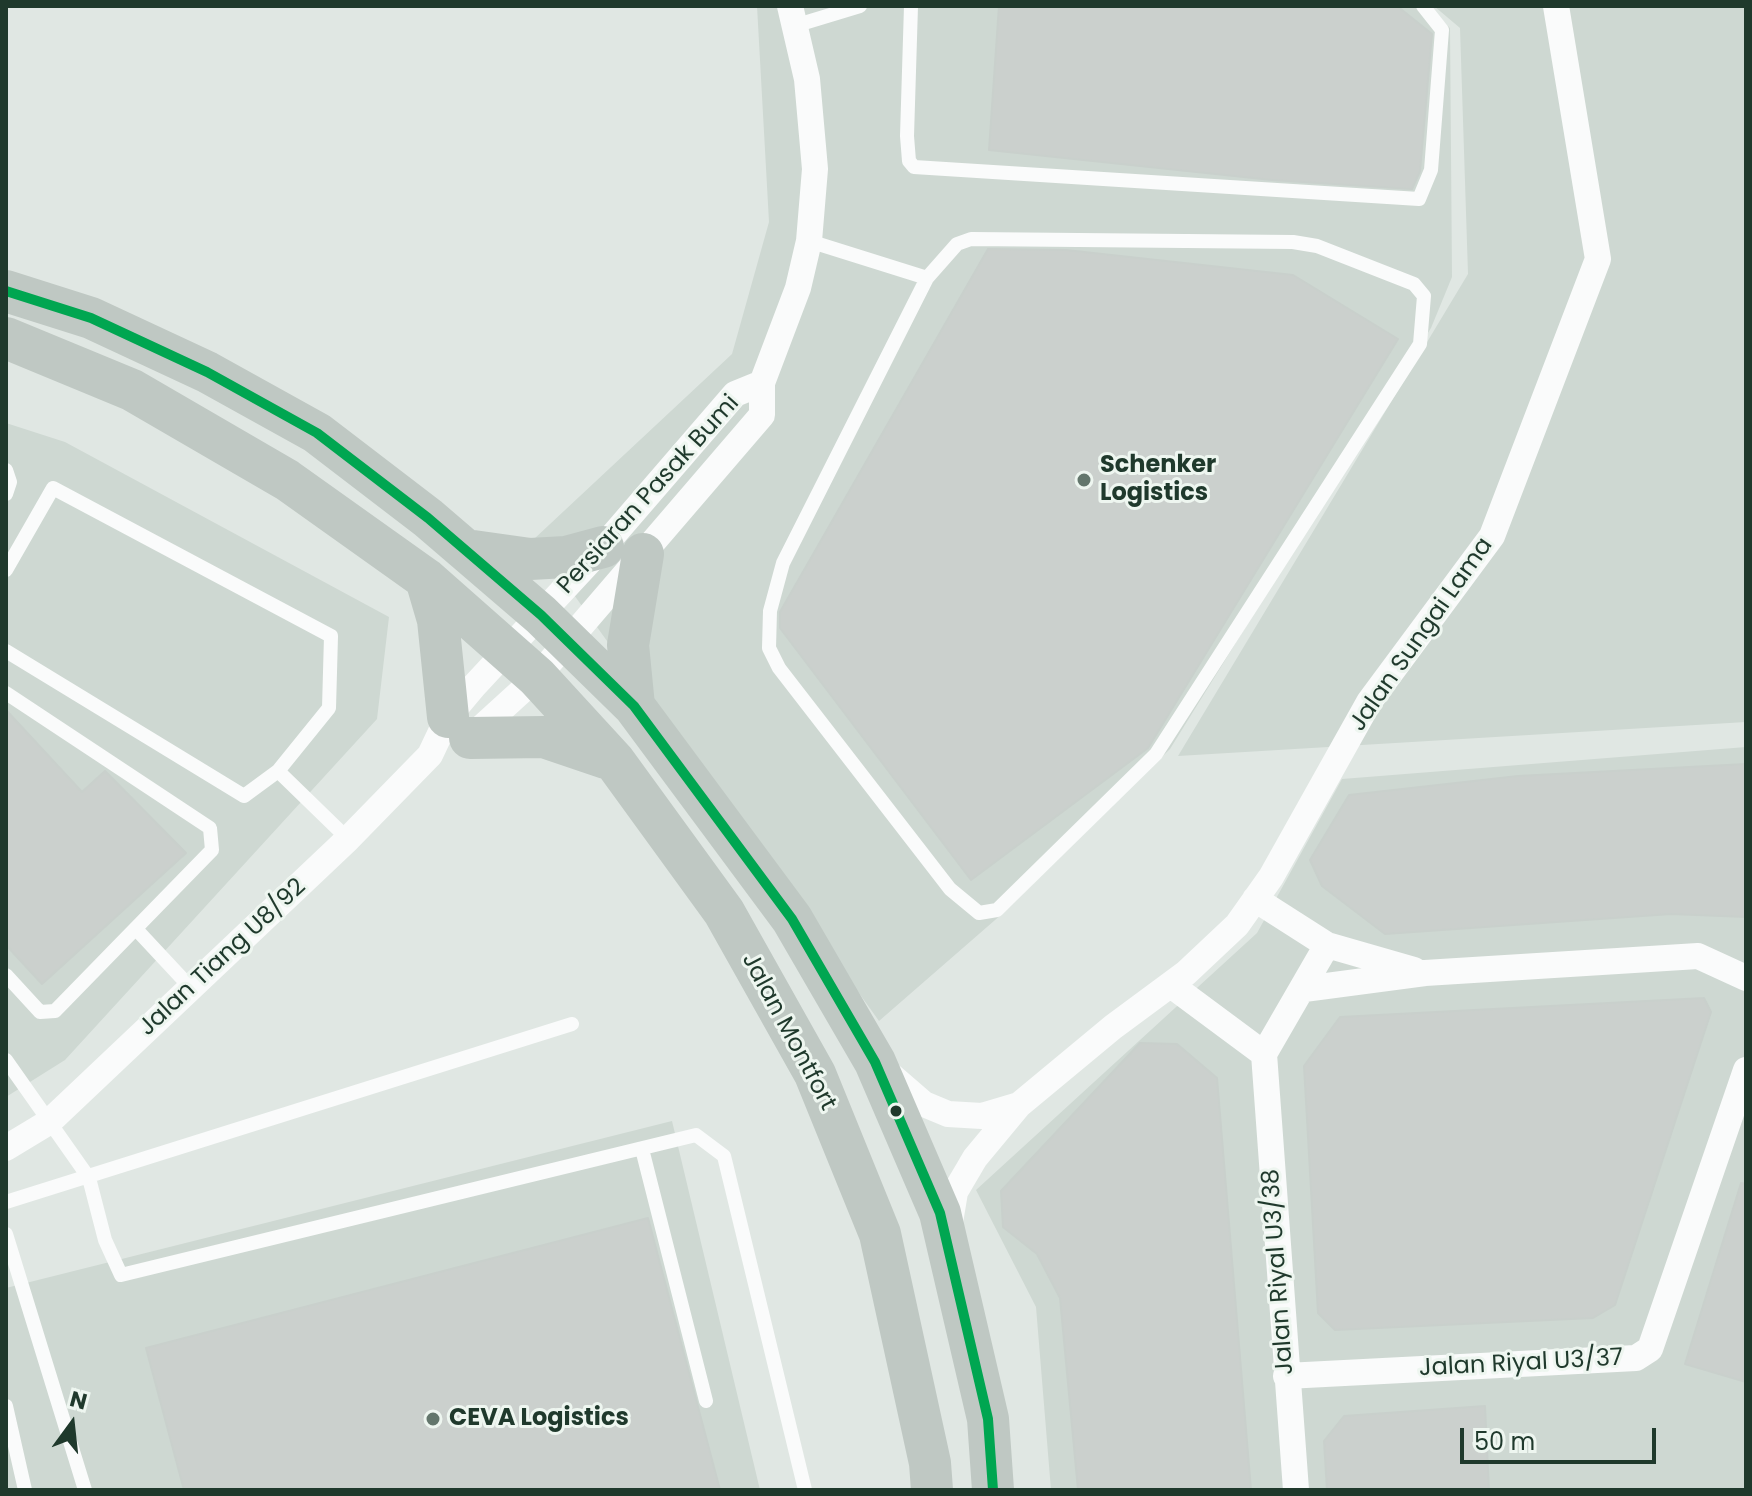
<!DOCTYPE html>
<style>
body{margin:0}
#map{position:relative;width:1752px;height:1496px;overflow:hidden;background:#e0e7e3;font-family:Poppins,sans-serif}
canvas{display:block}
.frame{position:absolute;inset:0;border:8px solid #1f392c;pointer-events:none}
.north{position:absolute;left:32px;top:1384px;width:80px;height:80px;-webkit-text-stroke:6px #eef6f0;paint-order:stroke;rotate:15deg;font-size:22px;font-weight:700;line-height:32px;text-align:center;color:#1f392c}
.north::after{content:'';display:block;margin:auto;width:28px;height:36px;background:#1f392c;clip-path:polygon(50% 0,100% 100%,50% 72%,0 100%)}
.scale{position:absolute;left:1460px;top:1428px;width:196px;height:36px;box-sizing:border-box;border:4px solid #1f392c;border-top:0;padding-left:10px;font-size:24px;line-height:28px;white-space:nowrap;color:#1f392c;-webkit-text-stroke:6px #eef6f0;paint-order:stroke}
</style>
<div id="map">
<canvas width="1752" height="1496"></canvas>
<div class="frame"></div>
<div class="north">N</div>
<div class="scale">50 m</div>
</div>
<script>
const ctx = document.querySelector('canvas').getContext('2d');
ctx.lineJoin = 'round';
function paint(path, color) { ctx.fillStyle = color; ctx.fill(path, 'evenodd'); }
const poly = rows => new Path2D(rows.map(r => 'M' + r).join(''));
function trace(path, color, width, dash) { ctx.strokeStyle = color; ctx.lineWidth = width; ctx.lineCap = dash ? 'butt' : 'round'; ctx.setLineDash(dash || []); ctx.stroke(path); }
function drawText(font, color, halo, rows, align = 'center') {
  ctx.font = font + ' Poppins,sans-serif'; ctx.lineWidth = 6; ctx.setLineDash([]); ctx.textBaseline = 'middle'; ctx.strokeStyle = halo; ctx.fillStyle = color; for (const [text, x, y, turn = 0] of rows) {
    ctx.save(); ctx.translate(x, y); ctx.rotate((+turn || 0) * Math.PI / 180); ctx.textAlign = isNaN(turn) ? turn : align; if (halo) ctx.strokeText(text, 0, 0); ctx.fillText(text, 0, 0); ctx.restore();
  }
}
paint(poly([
 [757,6,1426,6,1450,28,1452,277,1431,328,1170,749,1010,907,879,1021,534,539,732,354,769,222],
 [1434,6,1746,6,1746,722,1178,756,1468,274,1460,28],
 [6,423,65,442,389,617,377,719,65,1060,6,1097],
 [1746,747,1746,1490,1051,1490,1036,1307,976,1190,1257,933,1342,779],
 [672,1121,760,1490,6,1490,6,1288]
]), '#ced8d2');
const building = poly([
 [999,6,1397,6,1432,34,1420,171,1412,189,1272,180,989,150,999,6],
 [988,249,1066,250,1293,275,1398,339,1148,748,971,880,780,628,780,612,988,249],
 [6,710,82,792,105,771,186,853,42,984,6,945,6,710],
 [1746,764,1746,917,1671,914,1385,934,1322,886,1310,860,1349,795,1518,776,1746,764],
 [1704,998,1711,1012,1615,1305,1593,1318,1335,1330,1318,1313,1304,1066,1340,1017,1704,998],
 [1140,1043,1177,1044,1217,1078,1251,1490,1078,1490,1060,1298,1037,1254,1003,1227,1001,1191,1140,1043],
 [1741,1183,1746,1184,1746,1382,1685,1364,1741,1183],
 [648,1218,720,1490,184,1490,146,1348,648,1218],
 [1485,1406,1489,1490,1327,1490,1324,1441,1344,1416,1485,1406]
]);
paint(building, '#cbd0cd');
trace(building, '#c9d0cc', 2);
trace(poly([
 [911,6,907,136,909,161,914,167,1419,199,1431,170,1442,30,1423,6],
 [794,26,860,6],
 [809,241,927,278,783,563,770,611,769,648,779,668,950,889,979,913,997,910,1156,754,1420,344,1424,296,1414,284,1317,246,1293,242,971,239,957,244,927,278],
 [6,470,10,482,6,494],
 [6,570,53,488,331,636,329,708,278,771,244,796,6,651],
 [6,693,210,828,212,850,55,1011,40,1012,6,975],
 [278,771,348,839],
 [136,929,191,988],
 [6,1060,89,1178,105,1240,121,1275,696,1135,724,1156,805,1490],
 [642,1149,706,1401],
 [6,1202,572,1024],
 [6,1234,85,1490],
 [6,1406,25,1490]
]), '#fafbfb', 14);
trace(poly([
 [470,738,537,677,762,415,762,383,798,288,809,241,815,169,807,79,790,6],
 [1327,945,1414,970],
 [1171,985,1264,1054,1327,945,1255,899],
 [1304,989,1425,973,1698,956,1746,978],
 [1264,1054,1296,1490],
 [887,1072,924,1104,948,1114,982,1116,1019,1105],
 [6,1148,49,1122,348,839,430,755,448,717,474,686,603,547,735,394,762,383],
 [949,1228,955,1192,975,1158,1019,1105,1113,1027,1186,973,1237,925,1271,877,1369,702,1492,536,1598,259,1556,6],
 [1286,1376,1636,1358,1650,1349,1746,1070]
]), '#fafbfb', 26);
trace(poly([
 [6,291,91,318,207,372,317,433,428,518,541,615,634,706,792,919,875,1062,940,1213,988,1419,993,1490],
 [6,338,132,390,287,480,426,579,537,677,615,762,724,912,815,1074,880,1234,930,1463,932,1490],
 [466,550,530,559,566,557,603,547],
 [426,579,438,620,448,717],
 [634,706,628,645,643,554],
 [470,738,544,737,606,758]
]), '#bfc8c3', 42);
trace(poly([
 [6,291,91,318,207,372,317,433,428,518,541,615,634,706,792,919,875,1062,940,1213,988,1419,993,1490]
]), '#00a651', 10);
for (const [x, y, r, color] of [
 [1084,480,8,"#63766c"],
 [896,1111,7,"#1f392c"],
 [433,1419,8,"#63766c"]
]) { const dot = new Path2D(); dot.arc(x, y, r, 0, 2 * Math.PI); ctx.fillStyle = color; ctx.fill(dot); trace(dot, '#eef6f0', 3); }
drawText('bold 24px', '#1f392c', '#eef6f0', [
 ["Schenker",1100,466],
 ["Logistics",1100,494],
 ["CEVA Logistics",449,1419]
], 'left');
drawText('24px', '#1f392c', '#eef6f0', [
 ["Persiaran Pasak Bumi",649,495,-48],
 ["Jalan Sungai Lama",1422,635,-55],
 ["Jalan Tiang U8/92",223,958,-43],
 ["Jalan Montfort",788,1032,62],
 ["Jalan Riyal U3/38",1279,1272,-94],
 ["Jalan Riyal U3/37",1521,1364,-3]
]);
</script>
